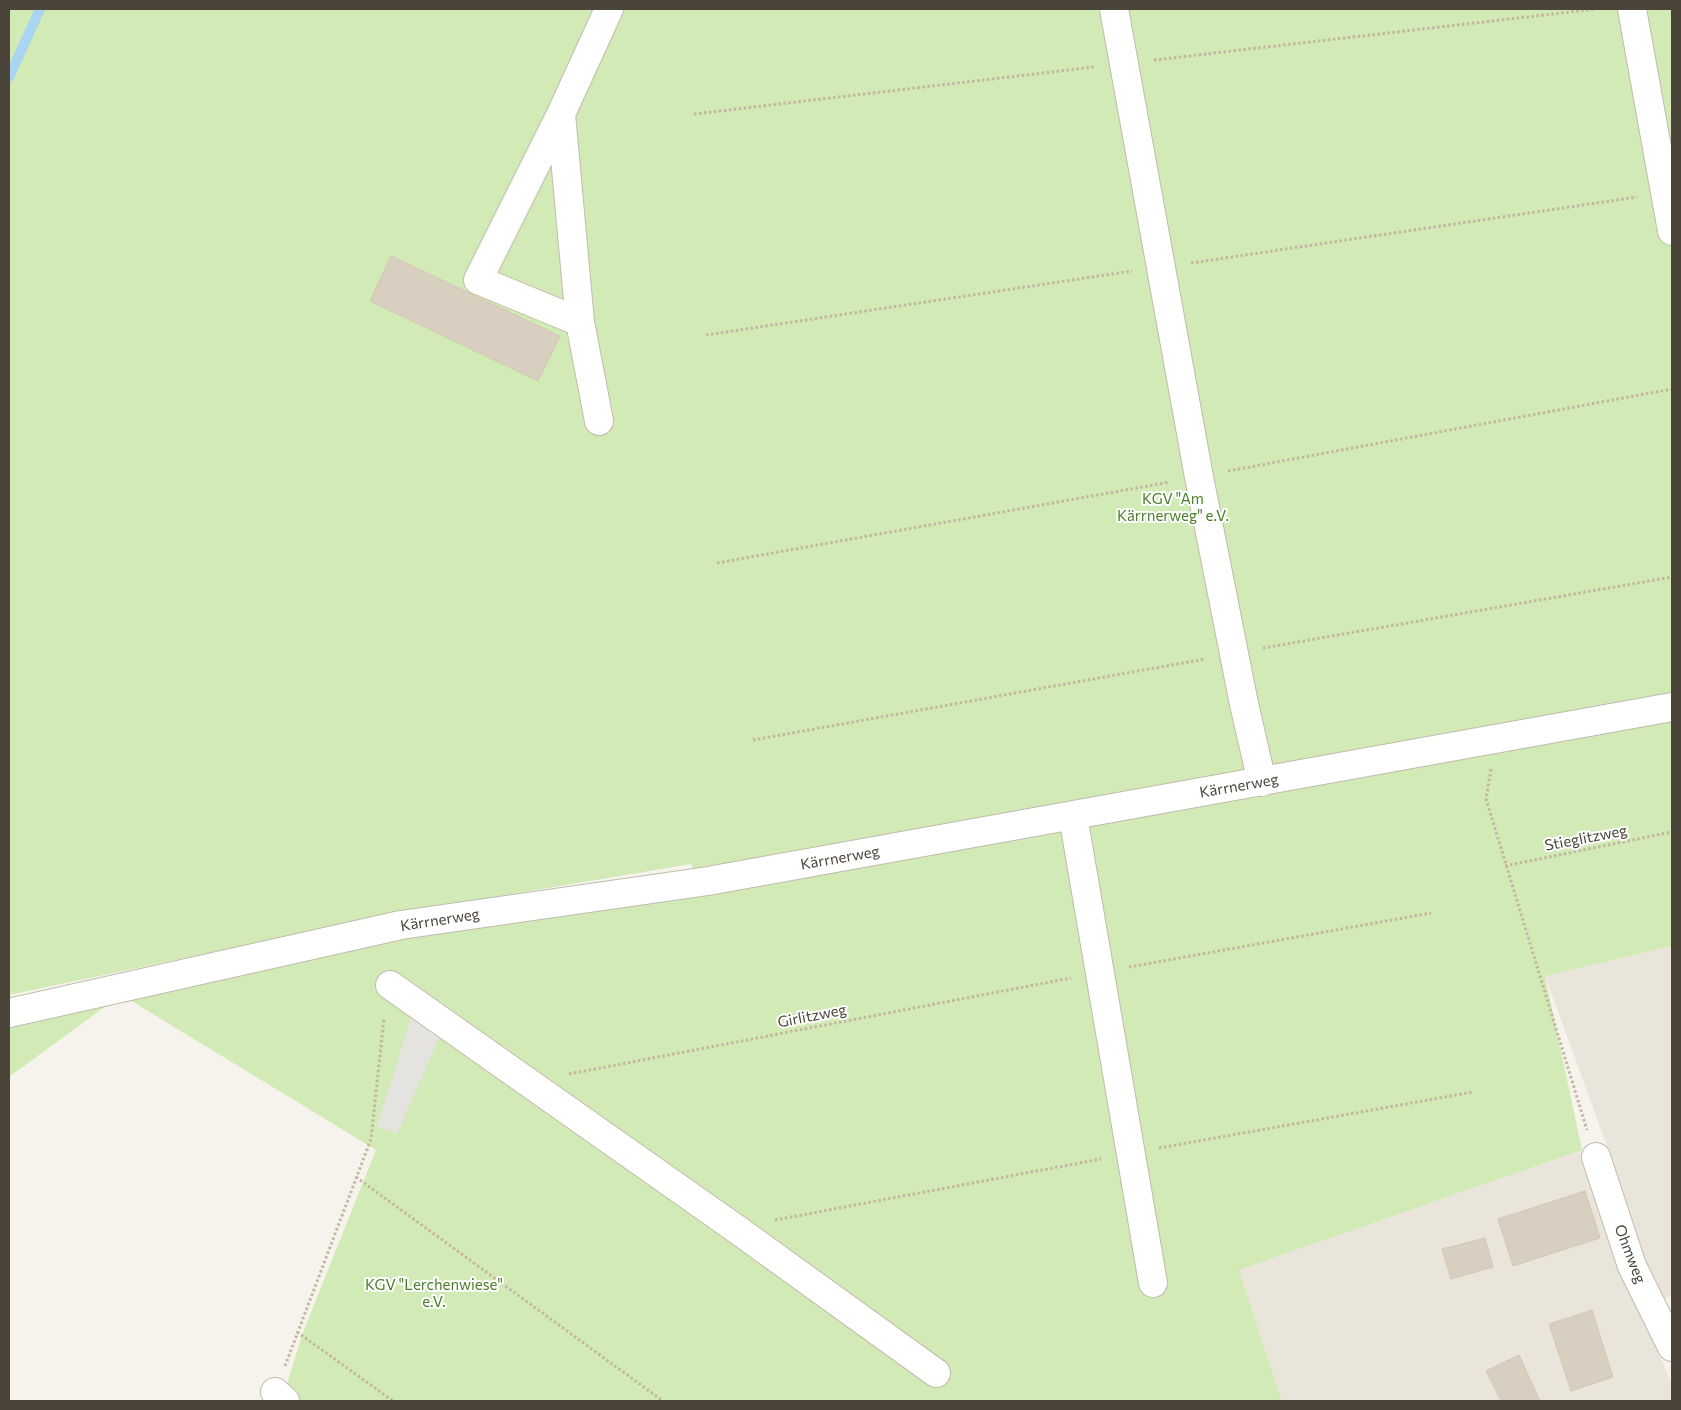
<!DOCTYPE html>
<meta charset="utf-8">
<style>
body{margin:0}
#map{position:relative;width:1681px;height:1410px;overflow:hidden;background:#f6f3ec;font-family:Commissioner,sans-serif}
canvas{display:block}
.frame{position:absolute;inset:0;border:10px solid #4b4439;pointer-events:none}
</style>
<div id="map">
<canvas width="1681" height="1410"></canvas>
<div class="frame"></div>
</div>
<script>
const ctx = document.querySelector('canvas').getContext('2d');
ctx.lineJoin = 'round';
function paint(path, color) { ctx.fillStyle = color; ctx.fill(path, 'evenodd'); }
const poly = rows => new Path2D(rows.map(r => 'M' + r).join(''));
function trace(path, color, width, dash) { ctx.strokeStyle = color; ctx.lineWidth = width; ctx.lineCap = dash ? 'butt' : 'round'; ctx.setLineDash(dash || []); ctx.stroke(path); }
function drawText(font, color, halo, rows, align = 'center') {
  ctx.font = font + ' Commissioner,sans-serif'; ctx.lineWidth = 4; ctx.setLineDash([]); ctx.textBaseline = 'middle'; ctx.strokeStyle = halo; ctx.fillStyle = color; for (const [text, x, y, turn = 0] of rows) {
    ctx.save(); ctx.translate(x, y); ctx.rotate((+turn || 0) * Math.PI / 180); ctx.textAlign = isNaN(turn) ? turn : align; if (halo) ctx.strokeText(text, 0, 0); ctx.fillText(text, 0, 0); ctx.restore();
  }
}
paint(poly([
 [1672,946,1672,1296,1659,1300,1608,1149,1545,976],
 [1582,1150,1625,1273,1672,1385,1672,1401,1282,1401,1239,1270]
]), '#eae5da');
paint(poly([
 [9,9,1672,9,1672,946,1545,976,1582,1150,1239,1270,1282,1401,282,1401,302,1335,376,1150,125,997,409,935,699,889,691,864,398,913,9,995],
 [114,1000,9,1077,9,1027]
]), '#d2eab5');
paint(poly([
 [414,1009,443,1029,397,1134,377,1126]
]), '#e5e3e0');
trace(poly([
 [9,77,40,9]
]), '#a9d4f2', 10);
const building = poly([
 [391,256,560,336,538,381,370,301,391,256],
 [1585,1191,1600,1238,1513,1266,1498,1219,1585,1191],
 [1485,1238,1493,1267,1451,1279,1442,1249,1485,1238],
 [1592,1310,1613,1377,1571,1391,1549,1324,1592,1310],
 [1519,1355,1540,1401,1501,1401,1486,1371,1519,1355]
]);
paint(building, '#d8cfc1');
trace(building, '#d3c7b4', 1);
const minor = poly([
 [1114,9,1199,477,1244,704,1262,782],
 [1632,9,1672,231],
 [561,114,580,322,599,421],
 [580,322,478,280,561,114,609,9],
 [1073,816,1153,1283],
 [390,985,735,1228,936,1373],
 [9,1013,401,925,708,881,1672,707],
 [1596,1157,1632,1266,1672,1347],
 [275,1392,285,1401]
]);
trace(minor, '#c2bbae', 30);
trace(poly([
 [1154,60,1596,9],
 [694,114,1094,67],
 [1191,263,1637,197],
 [706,335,1132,271],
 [1228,471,1672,389],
 [717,563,1170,482],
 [1263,648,1672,577],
 [753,740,1205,659],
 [1491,769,1486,799,1587,1130],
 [1505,866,1672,832],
 [1129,967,1431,913],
 [569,1074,1071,978],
 [1159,1148,1473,1092],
 [356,1177,663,1401],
 [775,1220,1101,1159],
 [297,1332,393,1401],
 [285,1366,371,1139,384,1018]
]), '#c4b79f', 3, [2.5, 2.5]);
trace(minor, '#fff', 28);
drawText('15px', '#4a7f2a', '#fff', [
 ["KGV \"Am",1173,499],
 ["Kärrnerweg\" e.V.",1173,516],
 ["KGV \"Lerchenwiese\"",434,1285],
 ["e.V.",434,1302]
]);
drawText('15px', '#4b4439', '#fff', [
 ["Kärrnerweg",1239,786,-10],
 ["Stieglitzweg",1586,838,-11],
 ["Kärrnerweg",840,858,-10],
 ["Kärrnerweg",440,920,-9],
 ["Girlitzweg",812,1016,-11],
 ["Ohmweg",1630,1254,69]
]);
</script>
